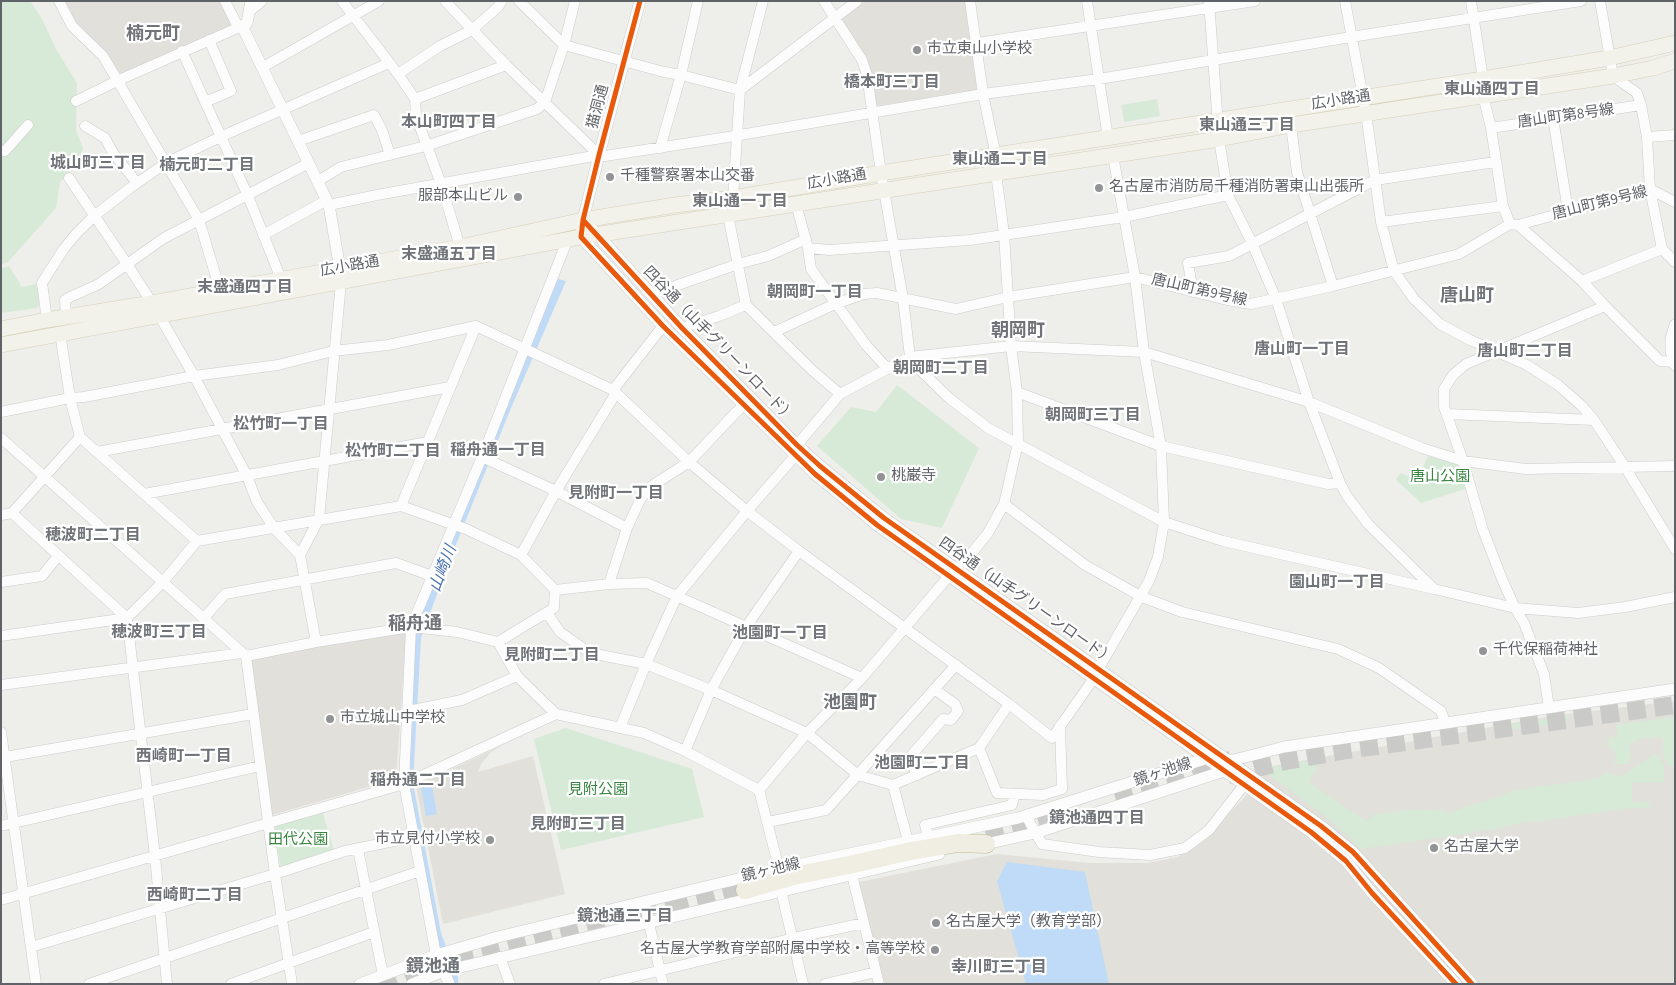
<!DOCTYPE html>
<meta charset="utf-8">
<style>
body{margin:0}
#map{position:relative;width:1676px;height:985px;overflow:hidden;background:#eeeeea;font-family:"Source Sans 3",sans-serif}
canvas{display:block}
.frame{position:absolute;inset:0;border:2px solid #5f6267;pointer-events:none}
</style>
<div id="map">
<canvas width="1676" height="985"></canvas>
<div class="frame"></div>
</div>
<script>
const ctx = document.querySelector('canvas').getContext('2d');
ctx.lineJoin = 'round';
function paint(path, color) { ctx.fillStyle = color; ctx.fill(path, 'evenodd'); }
const poly = rows => new Path2D(rows.map(r => 'M' + r).join(''));
function trace(path, color, width, dash) { ctx.strokeStyle = color; ctx.lineWidth = width; ctx.lineCap = dash ? 'butt' : 'round'; ctx.setLineDash(dash || []); ctx.stroke(path); }
function drawText(font, color, halo, rows, align = 'center') {
  ctx.font = font + ' "Source Sans 3","Noto Sans JP",sans-serif'; ctx.lineWidth = 4.5; ctx.setLineDash([]); ctx.textBaseline = 'middle'; ctx.strokeStyle = halo; ctx.fillStyle = color; for (const [text, x, y, turn = 0] of rows) {
    ctx.save(); ctx.translate(x, y); ctx.rotate((+turn || 0) * Math.PI / 180); ctx.textAlign = isNaN(turn) ? turn : align; if (halo) ctx.strokeText(text, 0, 0); ctx.fillText(text, 0, 0); ctx.restore();
  }
}
paint(poly([
 [62,1,220,1,230,22,230,26,122,74,119,72,105,53,73,23],
 [863,1,966,1,977,91,875,106,867,63,839,19],
 [401,632,406,635,396,779,272,815,251,659],
 [1675,701,1675,984,879,984,854,883,997,854,1088,863,1148,863,1177,857,1203,842,1273,766,1552,716],
 [503,745,490,753,481,764,478,772,533,756,565,894,443,924,416,786]
]), '#e1e0da');
paint(poly([
 [1,1,30,1,41,17,57,51,77,83,76,130,83,148,80,162,60,182,56,208,8,262,1,264],
 [1157,99,1160,116,1124,122,1121,105],
 [9,266,22,287,36,284,40,303,37,308,1,313,1,268],
 [897,385,979,448,942,528,901,519,817,446,851,407,876,412],
 [1428,456,1457,464,1465,489,1421,503,1396,480,1400,473,1418,480],
 [1571,716,1566,722,1516,729,1512,729,1508,724],
 [1675,717,1675,766,1668,766,1662,752,1664,745,1662,737,1639,739,1629,744,1631,756,1628,764,1614,764,1616,753,1608,745,1610,737,1618,738,1616,725],
 [566,728,692,769,704,817,561,850,534,739],
 [1654,754,1660,758,1664,766,1664,782,1632,783,1632,803,1647,802,1651,805,1651,807,1620,809,1542,821,1529,821,1495,829,1361,849,1329,819,1267,773,1274,766,1323,759,1308,782,1366,821,1375,814,1419,809,1423,811,1442,810,1448,813,1460,810,1464,807,1502,796,1510,791,1600,778,1605,772,1617,776,1625,775,1640,763],
 [323,813,334,851,280,867,275,826]
]), '#d7ead7');
paint(poly([
 [558,279,566,281,511,408,447,567,421,638,413,783,441,933,458,978,458,984,450,984,450,980,435,934,407,787,414,646,417,620,529,347],
 [432,785,437,814,426,816,421,787],
 [1007,862,1085,872,1109,984,1026,984,997,881]
]), '#c0dbf7');
trace(poly([
 [1228,775,1286,761,1347,750,1675,705],
 [1114,793,1231,760],
 [987,839,1068,818],
 [671,908,745,890],
 [379,984,465,953,681,898]
]), '#cacbc9', 18, [18, 9]);
const minor = poly([
 [59,1,72,26,103,56,199,220,220,290],
 [225,1,238,27],
 [342,1,398,74,415,99,416,116,441,184,460,247],
 [445,1,506,65],
 [519,1,564,45,664,72,681,75,740,90],
 [824,1,862,60,867,75,881,173,903,299,910,357,918,368,949,398,988,428,1164,522,1223,541,1434,589],
 [970,1,983,94,996,156],
 [1087,1,1108,138],
 [1209,1,1219,139,1228,195,1252,243,1276,299,1309,402,1340,483,1347,496,1368,524,1434,589,1515,608,1578,613,1625,607,1675,597],
 [1345,1,1366,113,1381,222,1394,271,1414,299,1440,324,1470,340,1527,365,1558,385,1582,406,1594,420,1625,467,1675,549],
 [1471,1,1483,79,1483,95,1491,128,1503,206,1510,224],
 [1600,1,1613,76,1637,93,1641,105,1647,137,1650,189,1662,249,1675,262],
 [250,11,262,1],
 [977,43,1255,1],
 [182,51,248,196,281,279],
 [263,67,379,1],
 [398,74,440,46,472,30,498,7,502,1],
 [740,90,857,1],
 [415,99,506,65,599,155],
 [76,101,119,80,242,26],
 [205,102,231,91,209,40],
 [1553,118,1568,211],
 [1291,125,1297,172,1333,286],
 [85,126,105,138,113,153,137,183],
 [1491,128,1641,105],
 [1647,137,1675,135],
 [298,141,374,115,382,130,390,155],
 [660,148,681,75,698,1],
 [1,151,5,151,28,125],
 [69,178,127,264,152,303,194,376,247,476,257,502,274,528,300,555,319,519,341,282],
 [318,181,341,167,426,146,537,109,545,102,564,45,575,1],
 [733,198,740,90,763,1],
 [796,204,808,248,811,269,866,345,887,368],
 [329,205,377,195,599,155,605,156,722,138,983,94,1099,79,1351,37,1581,1],
 [728,215,746,305,813,371,840,394],
 [1381,222,1503,206],
 [1518,225,1582,281,1605,306,1660,361,1673,362],
 [263,235,327,200],
 [808,248,829,250,970,240,1124,217,1228,195],
 [1582,281,1662,249],
 [1193,292,1188,263,1229,256,1375,180,1495,162],
 [652,294,738,264,768,256,806,239],
 [66,316,65,300,70,297,99,284,164,238,309,163],
 [47,320,42,283,63,250,75,235,94,216,130,188,166,163,220,137,389,63],
 [682,328,719,316,746,305],
 [774,332,835,304,864,294,877,293,956,309,1008,297,1135,277,1227,300,1251,304,1333,286,1459,254,1510,224,1518,225,1650,189,1675,202],
 [60,333,70,398,80,437,197,541,401,506,466,529,521,555,555,590,554,608,498,642,457,632,411,627,316,642,246,656],
 [613,390,663,326],
 [1017,392,1161,446,1328,484,1340,483],
 [1,412,70,398,84,397,194,376,278,365,333,351,388,345,476,326,613,390,689,462,747,511,677,596,646,664,620,728],
 [1447,414,1594,420],
 [1,438,246,656,275,874,292,984],
 [797,445,840,394,910,357,1011,346,1144,352,1309,402,1422,448,1463,461,1526,469,1675,466],
 [97,452,450,387],
 [795,456,747,511,799,551,1009,704,1052,738,1094,678],
 [482,457,556,491,627,528],
 [144,494,428,442],
 [1004,504,1085,565,1142,597,1182,612,1338,649,1379,668,1441,711,1445,722],
 [401,506,476,326],
 [12,513,127,618,155,856,167,984],
 [1,515,12,513,80,437],
 [300,555,316,642],
 [521,555,556,491,616,393],
 [958,570,988,533,1004,504,1018,443,1017,392,1011,346,1004,234,996,173],
 [1,582,42,576,58,556],
 [609,584,627,528,641,498,653,485,689,462,744,404],
 [555,590,609,584,647,583,862,678],
 [547,613,560,632,590,653,646,664,711,690,807,733,858,775,893,785,908,841],
 [204,618,225,594,396,563,432,576],
 [1,636,127,618,163,582,197,541],
 [498,642,517,676,556,714,644,733,685,751,759,790,779,869],
 [1099,668,1149,581,1158,557,1164,522,1161,446,1144,352,1135,277,1113,156],
 [1,685,242,653],
 [1549,708,1544,674,1524,623,1515,608,1502,579,1483,530,1463,461,1444,407,1444,389,1453,375,1466,364,1605,306],
 [408,711,462,700,517,676],
 [1,732,36,984],
 [979,748,997,793,1043,795,1062,789,1060,726],
 [685,751,711,690,746,627,799,551],
 [5,757,253,714],
 [917,775,909,758,943,719,951,720,958,711,955,704,934,689],
 [893,785,979,748,1009,704],
 [759,790,807,733,862,678,949,576],
 [1026,816,1042,844,1099,852,1150,855,1185,848,1209,830,1244,785],
 [768,822,826,810,956,665],
 [1,826,260,766],
 [928,837,925,825,1012,805,1015,794],
 [358,849,383,975],
 [852,875,879,984],
 [781,890,803,984],
 [1,900,404,784,556,714],
 [644,902,663,984],
 [31,947,275,874,345,851,414,837],
 [436,955,404,784,411,627,482,457,567,241],
 [500,957,510,984],
 [89,984,420,871],
 [231,984,374,932],
 [604,984,794,938,864,923],
 [825,984,876,972]
]);
const tertiary = poly([
 [251,1,247,23,242,26,329,205,341,275],
 [640,1,599,155,583,220,581,237,663,326,815,474,877,525,1311,832,1346,861,1372,893,1456,984],
 [593,230,682,328,797,445,820,466,884,518,1321,826,1353,852,1472,984],
 [1675,325,1671,339,1671,351,1675,365],
 [981,845,1035,833,1224,771,1227,767],
 [442,965,449,984],
 [360,984,436,955,498,937,779,869,1018,818,1208,758,1230,761,1284,747,1675,689],
 [412,984,444,971,939,854]
]);
const primary = poly([
 [1,329,47,320,152,303,460,247,583,220,675,205,733,198,881,173,1483,79,1609,58,1675,43],
 [1,345,581,237,1219,139,1291,125,1613,76,1653,68,1675,61]
]);
const motorway = poly([
 [745,890,793,876,849,865,911,851,958,843,986,844]
]);
trace(minor, '#cbcccb', 11);
trace(tertiary, '#cbcccb', 12);
trace(primary, '#d5d0b8', 16);
trace(motorway, '#c6bb97', 19);
trace(minor, '#fcfcfc', 10);
trace(tertiary, '#fcfcfc', 11);
trace(primary, '#f3f2ea', 15);
trace(motorway, '#f0eee3', 18);
trace(poly([
 [640,1,599,155,583,220,581,237,663,326,815,474,877,525,1311,832,1346,861,1372,893,1456,984],
 [583,220,682,328,797,445,820,466,884,518,1321,826,1353,852,1472,984]
]), '#e8590c', 5);
for (const [x, y, r, color] of [
 [917,50,5,"#919395"],
 [610,177,5,"#919395"],
 [1099,188,5,"#919395"],
 [518,197,5,"#919395"],
 [881,477,5,"#919395"],
 [1483,651,5,"#919395"],
 [330,719,5,"#919395"],
 [490,840,5,"#919395"],
 [1434,848,5,"#919395"],
 [936,923,5,"#919395"],
 [935,950,5,"#919395"]
]) { const dot = new Path2D(); dot.arc(x, y, r, 0, 2 * Math.PI); ctx.fillStyle = color; ctx.fill(dot); trace(dot, '#fff', 2); }
drawText('15px', '#5f6267', '#fff', [
 ["市立東山小学校",927,50],
 ["千種警察署本山交番",620,177],
 ["名古屋市消防局千種消防署東山出張所",1109,188],
 ["服部本山ビル",508,197,"right"],
 ["桃巌寺",891,477],
 ["千代保稲荷神社",1493,651],
 ["市立城山中学校",340,719],
 ["市立見付小学校",480,840,"right"],
 ["名古屋大学",1444,848],
 ["名古屋大学（教育学部）",946,923],
 ["名古屋大学教育学部附属中学校・高等学校",925,950,"right"]
], 'left');
drawText('15px', '#5f6267', '#fff', [
 ["広小路通",1341,101,-9],
 ["猫洞通",599,107,-75],
 ["唐山町第8号線",1566,117,-8],
 ["広小路通",837,180,-10],
 ["唐山町第9号線",1600,204,-14],
 ["広小路通",350,267,-10],
 ["唐山町第9号線",1199,291,13],
 ["四谷通（山手グリーンロード）",718,345,46],
 ["四谷通（山手グリーンロード）",1026,602,35],
 ["鏡ヶ池線",1163,773,-18],
 ["鏡ヶ池線",771,871,-13]
]);
drawText('15px', '#388541', '#fff', [
 ["唐山公園",1440,478],
 ["見附公園",598,791],
 ["田代公園",298,841]
]);
drawText('bold 16px', '#707479', '#fff', [
 ["橋本町三丁目",892,83],
 ["東山通四丁目",1492,90],
 ["本山町四丁目",449,123],
 ["東山通三丁目",1247,126],
 ["東山通二丁目",1000,160],
 ["城山町三丁目",98,164],
 ["楠元町二丁目",207,166],
 ["東山通一丁目",740,202],
 ["末盛通五丁目",449,255],
 ["末盛通四丁目",245,288],
 ["朝岡町一丁目",815,293],
 ["唐山町一丁目",1302,350],
 ["唐山町二丁目",1525,352],
 ["朝岡町二丁目",941,369],
 ["朝岡町三丁目",1093,416],
 ["松竹町一丁目",281,425],
 ["稲舟通一丁目",498,451],
 ["松竹町二丁目",393,452],
 ["見附町一丁目",616,494],
 ["穂波町二丁目",93,536],
 ["園山町一丁目",1337,583],
 ["穂波町三丁目",159,633],
 ["池園町一丁目",780,634],
 ["見附町二丁目",552,656],
 ["西崎町一丁目",184,757],
 ["池園町二丁目",922,764],
 ["稲舟通二丁目",418,781],
 ["鏡池通四丁目",1097,819],
 ["見附町三丁目",578,825],
 ["西崎町二丁目",195,896],
 ["鏡池通三丁目",625,917],
 ["幸川町三丁目",999,968]
]);
drawText('italic 16px', '#4772af', '#fff', [
 ["山崎川",444,569,-69]
]);
drawText('bold 18px', '#707479', '#fff', [
 ["楠元町",153,35],
 ["唐山町",1467,297],
 ["朝岡町",1018,332],
 ["稲舟通",415,625],
 ["池園町",850,704],
 ["鏡池通",433,968]
]);
</script>
